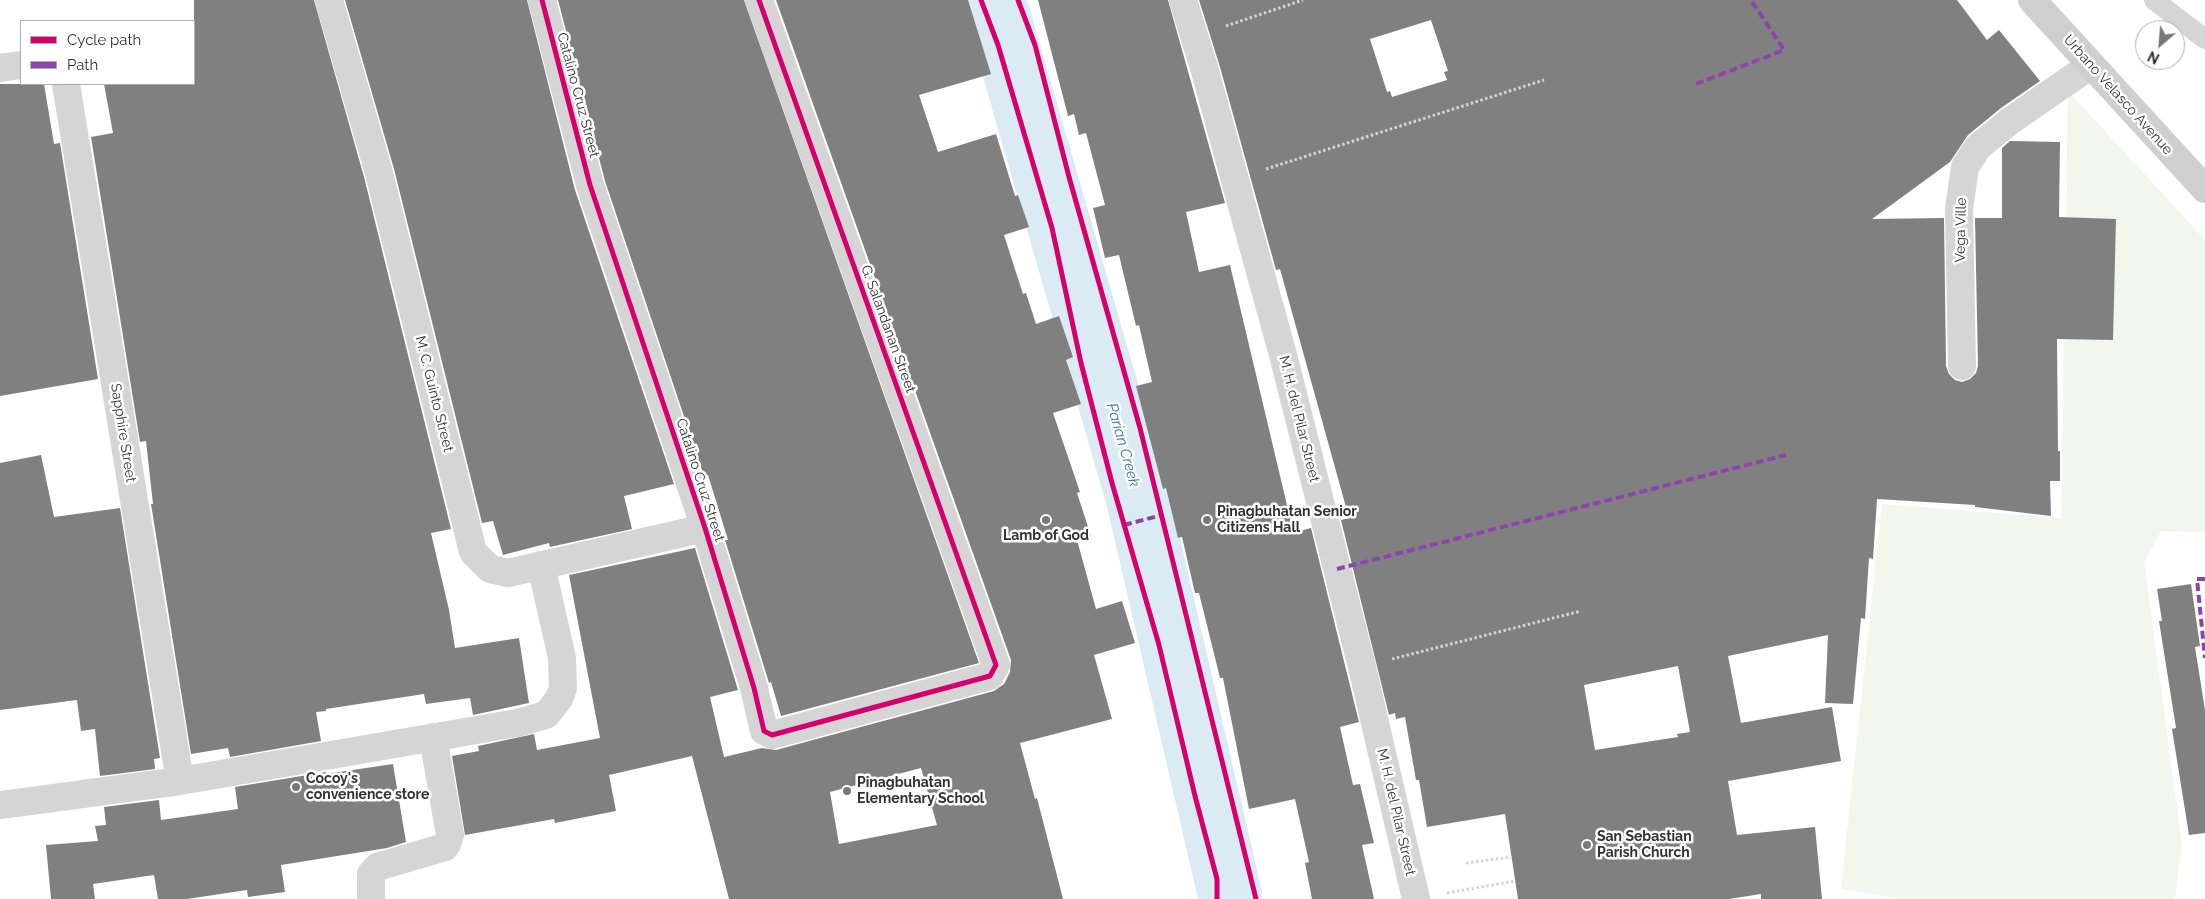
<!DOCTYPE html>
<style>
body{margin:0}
#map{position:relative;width:2205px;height:899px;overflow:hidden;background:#fff;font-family:Raleway,sans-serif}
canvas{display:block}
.legend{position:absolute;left:20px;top:20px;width:175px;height:65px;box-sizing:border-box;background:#fff;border:1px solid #adadad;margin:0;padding:6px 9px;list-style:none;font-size:15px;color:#313131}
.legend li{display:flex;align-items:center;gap:10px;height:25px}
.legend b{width:25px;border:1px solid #adadad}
.north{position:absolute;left:2135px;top:20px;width:50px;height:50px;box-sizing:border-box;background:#fff;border:1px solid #adadad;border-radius:50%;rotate:207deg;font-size:14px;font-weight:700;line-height:20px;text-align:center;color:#313131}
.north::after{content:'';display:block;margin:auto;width:18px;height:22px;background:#797979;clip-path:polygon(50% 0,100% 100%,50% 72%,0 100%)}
</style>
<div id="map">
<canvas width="2205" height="899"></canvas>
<ul class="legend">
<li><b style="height:6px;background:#d6006c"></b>Cycle path</li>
<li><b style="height:6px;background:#8e44ad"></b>Path</li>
</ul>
<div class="north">N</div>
</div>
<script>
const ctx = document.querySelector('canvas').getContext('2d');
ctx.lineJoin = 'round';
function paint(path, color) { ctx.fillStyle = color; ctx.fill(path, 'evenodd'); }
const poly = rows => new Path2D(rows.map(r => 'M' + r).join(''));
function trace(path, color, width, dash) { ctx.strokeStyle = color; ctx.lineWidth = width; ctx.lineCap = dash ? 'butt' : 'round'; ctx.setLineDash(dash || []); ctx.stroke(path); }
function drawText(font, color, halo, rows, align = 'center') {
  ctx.font = font + ' Raleway,sans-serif'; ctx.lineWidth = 5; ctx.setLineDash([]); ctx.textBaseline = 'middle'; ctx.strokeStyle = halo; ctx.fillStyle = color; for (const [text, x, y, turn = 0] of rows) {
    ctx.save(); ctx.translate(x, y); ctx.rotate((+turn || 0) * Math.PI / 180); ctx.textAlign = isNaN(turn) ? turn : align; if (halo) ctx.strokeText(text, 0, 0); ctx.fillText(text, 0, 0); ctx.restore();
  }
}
paint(poly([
 [2068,91,2205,240,2205,532,2161,531,2144,562,2182,846,2175,899,1904,899,1841,889,1882,504,2061,518]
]), '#f2f6ed');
trace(poly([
 [994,0,1138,499,1230,895]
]), '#daebf4', 64);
paint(poly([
 [194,0,314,0,364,177,451,529,431,533,449,610,455,648,519,638,529,703,473,715,470,698,426,704,424,694,326,709,326,711,316,712,321,741,230,757,228,748,191,754,151,504,153,504,146,441,140,442,91,137,113,133,104,84,194,84],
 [345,0,527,0,575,190,674,484,624,496,632,529,550,547,549,543,503,555,493,521,482,523,394,169],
 [558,0,744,0,979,663,781,716,771,682,769,683,725,540,728,540,708,475,704,476,605,181],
 [776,0,968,0,991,74,919,95,938,152,996,134,1015,196,1018,195,1029,227,1004,235,1023,294,1026,293,1036,324,1059,316,1073,357,1066,360,1081,404,1053,413,1080,492,1077,493,1091,536,1077,540,1096,609,1122,601,1135,643,1094,655,1112,719,1020,743,1035,799,1037,798,1063,899,729,899,692,756,609,775,616,811,555,823,554,819,465,835,452,756,479,751,478,746,534,734,537,750,600,738,569,575,695,548,738,690,710,697,724,757,762,748,776,750,994,691,1004,684,1010,672,1011,660],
 [921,768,937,825,839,844,830,792],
 [1038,0,1168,0,1225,203,1186,212,1199,272,1230,265,1291,522,1294,521,1296,532,1311,528,1359,722,1340,727,1353,785,1360,784,1374,843,1362,845,1374,899,1312,899,1305,863,1309,862,1295,799,1249,809,1223,678,1220,678,1199,593,1195,593,1182,537,1178,538,1166,488,1163,489,1136,386,1152,382,1139,325,1136,326,1119,255,1105,258,1093,208,1105,205,1086,133,1079,135,1074,114,1068,116],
 [1199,0,1957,0,1987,40,1999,30,2040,81,2001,108,1968,135,1950,162,1872,219,1944,218,1946,366,1949,374,1955,380,1962,382,1970,379,1976,373,1978,366,1975,218,2002,218,2002,148,2010,141,2060,142,2059,217,2116,219,2113,340,2057,339,2058,451,2060,451,2060,481,2050,481,2051,516,1975,507,1975,505,1877,499,1873,559,1869,558,1865,619,1861,618,1853,704,1825,703,1828,635,1728,656,1741,723,1832,707,1841,761,1728,781,1737,835,1815,827,1822,899,1761,899,1761,894,1729,899,1518,899,1505,814,1427,827,1419,780,1416,780,1405,717,1396,719,1395,713,1389,715,1341,520,1349,518,1280,269,1276,270,1220,67],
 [1431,20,1448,71,1444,72,1447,80,1392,97,1390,91,1387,92,1370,39],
 [1678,666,1690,732,1677,734,1678,737,1595,750,1584,685],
 [0,84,44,84,54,144,60,143,98,379,0,396],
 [41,455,54,517,120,508,160,758,154,759,155,769,100,776,95,729,81,731,77,700,0,710,0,463],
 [2191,584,2200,646,2195,647,2205,710,2205,833,2189,835,2172,729,2176,728,2159,621,2162,621,2157,589],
 [393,764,406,842,387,848,281,865,285,892,248,897,247,890,187,899,158,899,154,875,93,884,95,899,51,899,46,845,98,841,95,826,106,825,104,807,159,800,161,820,238,809,235,787,326,772,326,774]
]), '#808080');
trace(poly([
 [1226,26,1303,0],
 [1266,169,1544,80],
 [1392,659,1581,611],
 [1466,863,1512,857],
 [1447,893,1515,881]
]), '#d5d5d5', 3, [2.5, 2.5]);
trace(poly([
 [2154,0,2205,39]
]), '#d5d5d5', 20);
trace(poly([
 [329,0,379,173,473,552,490,569,508,573,705,528],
 [542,0,590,185,705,528,754,688,764,731,772,735,990,676,996,665,759,0],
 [0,68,21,65],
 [66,84,180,781],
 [1962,366,1959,209,1965,167,1978,147,2010,121,2091,65],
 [0,805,180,781,517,723,546,715,559,699,563,688,562,658,541,565],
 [371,899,371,874,377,867,445,847,447,844,450,835,433,737]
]), '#d5d5d5', 28);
trace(poly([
 [1183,0,1205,71,1283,355,1362,667,1416,899]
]), '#d5d5d5', 28);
trace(poly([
 [2032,0,2205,189]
]), '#cfcfcf', 28);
trace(poly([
 [1696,84,1784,50,1751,0],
 [1124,525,1162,515],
 [1337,569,1786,455],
 [2205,579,2197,579,2205,658]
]), '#8e44ad', 4, [8, 4]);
trace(poly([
 [542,0,590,185,705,528,754,688,764,731,772,735,990,676,996,665,759,0],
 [981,0,998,45,1052,228,1081,363,1112,483,1159,645,1195,796,1217,879,1217,899],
 [1018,0,1035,45,1069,177,1140,428,1256,899]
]), '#d6006c', 5);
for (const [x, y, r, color] of [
 [1046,520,5,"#797979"],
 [1207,520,5,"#797979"],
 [296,787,5,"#797979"],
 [847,791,5,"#797979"],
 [1587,845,5,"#797979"]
]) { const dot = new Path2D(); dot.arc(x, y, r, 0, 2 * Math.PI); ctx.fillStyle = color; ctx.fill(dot); trace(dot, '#fff', 2); }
drawText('14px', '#313131', '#fff', [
 ["Catalino Cruz Street",578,95,75],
 ["Urbano Velasco Avenue",2118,95,48],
 ["Vega Ville",1961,230,-89],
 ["G. Salandanan Street",888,329,70],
 ["M. C. Guinto Street",434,394,76],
 ["M. H. del Pilar Street",1299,419,76],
 ["Sapphire Street",123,433,81],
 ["Catalino Cruz Street",700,480,72],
 ["M. H. del Pilar Street",1396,812,77]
]);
drawText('bold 14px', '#313131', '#fff', [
 ["Pinagbuhatan Senior",1217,512],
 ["Citizens Hall",1217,528],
 ["Lamb of God",1046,536,"center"],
 ["Cocoy's",306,779],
 ["convenience store",306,795],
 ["Pinagbuhatan",857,783],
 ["Elementary School",857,799],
 ["San Sebastian",1597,837],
 ["Parish Church",1597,853]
], 'left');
drawText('italic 15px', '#367a9c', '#fff', [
 ["Parian Creek",1123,445,74]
]);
</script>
